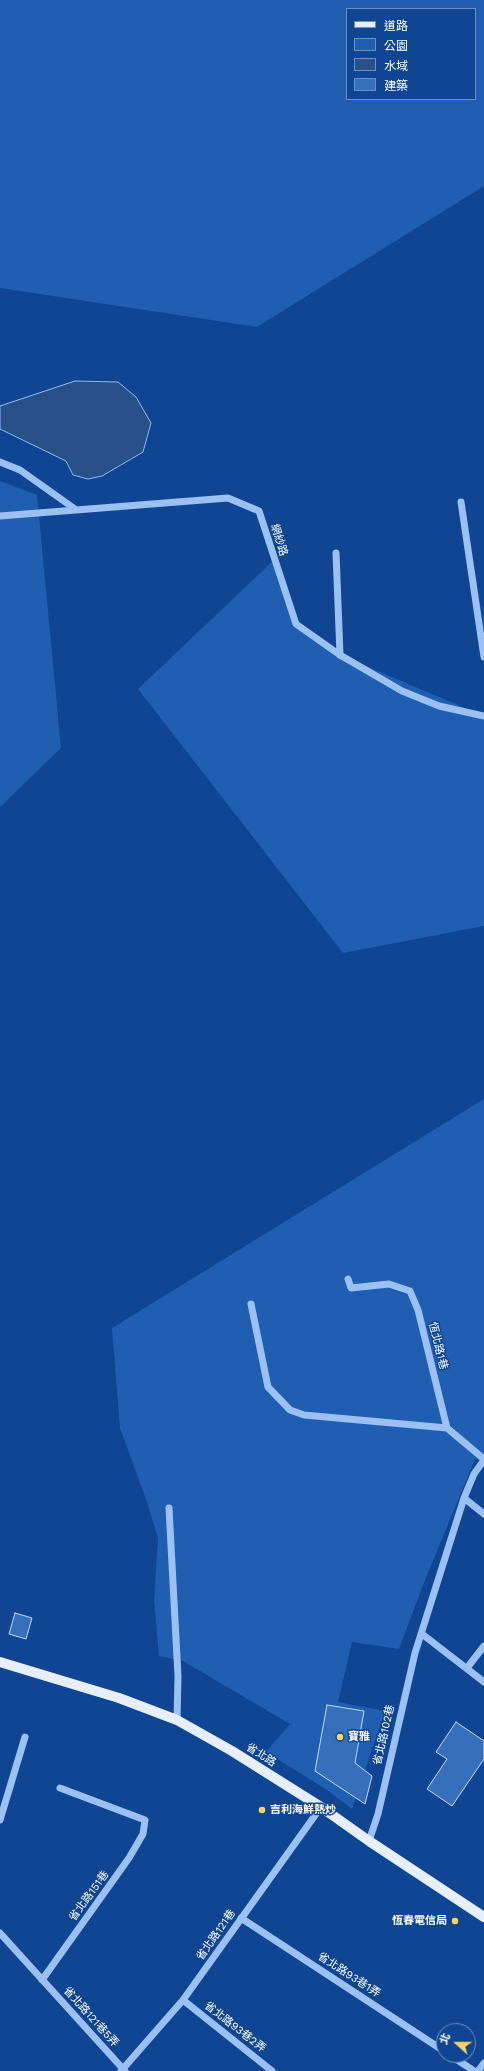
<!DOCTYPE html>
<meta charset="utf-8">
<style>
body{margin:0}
#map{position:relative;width:484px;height:2071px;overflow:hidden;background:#0f4592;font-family:"Work Sans","Noto Sans TC",sans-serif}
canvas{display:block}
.legend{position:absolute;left:346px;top:8px;width:130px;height:92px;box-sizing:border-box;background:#0f4592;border:1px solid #6f8fbe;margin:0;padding:5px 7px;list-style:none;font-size:12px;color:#fff}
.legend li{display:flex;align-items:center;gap:8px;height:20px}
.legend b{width:20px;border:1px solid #6f8fbe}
.north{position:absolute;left:436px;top:2023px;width:40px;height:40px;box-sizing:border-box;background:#0f4592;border:1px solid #6f8fbe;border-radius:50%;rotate:291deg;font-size:11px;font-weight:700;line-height:16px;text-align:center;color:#fff}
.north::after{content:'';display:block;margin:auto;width:14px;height:18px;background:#ffd45d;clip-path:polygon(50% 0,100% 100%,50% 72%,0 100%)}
</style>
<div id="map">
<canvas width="484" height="2071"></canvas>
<ul class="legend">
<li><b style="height:5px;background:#e7efff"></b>道路</li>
<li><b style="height:11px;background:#205eb1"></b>公園</li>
<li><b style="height:11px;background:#285089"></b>水域</li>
<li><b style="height:11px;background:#376fbb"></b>建築</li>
</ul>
<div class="north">北</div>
</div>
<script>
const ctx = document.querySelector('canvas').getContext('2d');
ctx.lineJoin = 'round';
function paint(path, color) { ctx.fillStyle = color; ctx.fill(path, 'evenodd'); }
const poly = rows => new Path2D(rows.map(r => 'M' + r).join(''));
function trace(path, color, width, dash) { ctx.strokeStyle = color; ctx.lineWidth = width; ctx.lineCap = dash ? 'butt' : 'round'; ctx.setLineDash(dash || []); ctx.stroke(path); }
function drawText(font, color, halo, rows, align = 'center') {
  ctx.font = font + ' "Work Sans","Noto Sans TC",sans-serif'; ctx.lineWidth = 3; ctx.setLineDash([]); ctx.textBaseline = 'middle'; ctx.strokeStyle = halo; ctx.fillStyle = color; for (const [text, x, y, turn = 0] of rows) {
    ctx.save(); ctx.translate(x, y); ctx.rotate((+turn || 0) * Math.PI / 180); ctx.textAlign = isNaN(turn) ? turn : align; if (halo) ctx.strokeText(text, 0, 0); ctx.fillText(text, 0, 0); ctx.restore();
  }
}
paint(poly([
 [0,0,484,0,484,186,257,327,0,288],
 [347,9,475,9,475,99,347,99],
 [0,481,37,495,61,748,0,807],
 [276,558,296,625,340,655,484,716,484,926,343,953,138,689],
 [484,1099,484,1462,475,1459,423,1585,399,1649,352,1642,338,1702,385,1711,352,1809,327,1790,266,1752,290,1724,183,1661,159,1656,154,1601,158,1538,147,1502,120,1428,112,1328]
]), '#205eb1');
const water = poly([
 [75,381,118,382,136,397,151,423,143,452,102,476,88,479,73,475,66,461,0,429,0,406,75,381]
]);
paint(water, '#285089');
trace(water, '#8bbbf8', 1);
const building = poly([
 [15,1613,32,1618,26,1639,9,1634,15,1613],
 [327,1705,364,1711,355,1763,372,1776,365,1804,315,1771,327,1705],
 [456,1722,484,1741,484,1759,452,1806,427,1789,447,1759,436,1752,456,1722]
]);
paint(building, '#376fbb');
trace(building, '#c1dbfe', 1);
trace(poly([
 [0,462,20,470,75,509],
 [461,502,484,657],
 [0,516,228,498,259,511,296,624,340,655,402,691,439,706,484,716],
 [336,553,340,655],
 [348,1279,351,1288,389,1284,410,1291,418,1310,447,1428,484,1459],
 [251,1304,268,1387,290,1410,304,1415,447,1428],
 [464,1498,484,1514],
 [169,1508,178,1676,177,1720],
 [422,1634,484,1682],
 [467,1668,484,1646],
 [0,1820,25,1737],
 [369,1841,378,1814,415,1653,464,1498,474,1474,484,1460],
 [241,1918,444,2051],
 [0,1933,125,2071],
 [42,1980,129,1858,143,1834,145,1820,60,1788],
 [183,2000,272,2071],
 [450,2055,474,2071],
 [121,2071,183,2000,321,1807],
 [478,2071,484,2063]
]), '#9ac0f4', 7);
trace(poly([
 [0,1662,119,1698,177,1720,232,1751,321,1807,369,1841,484,1917]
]), '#e7efff', 10);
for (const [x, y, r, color] of [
 [340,1737,4,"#ffd45d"],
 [262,1810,4,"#ffd45d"],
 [455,1921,4,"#ffd45d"]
]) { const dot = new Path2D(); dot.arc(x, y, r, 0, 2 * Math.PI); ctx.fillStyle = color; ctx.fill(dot); trace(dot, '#0f4592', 1.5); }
drawText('11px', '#fff', '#0f4592', [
 ["網紗路",279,540,73],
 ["恆北路1巷",438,1346,76],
 ["省北路102巷",384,1735,-77],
 ["省北路",261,1755,32],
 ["省北路151巷",89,1896,-54],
 ["省北路121巷",216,1935,-55],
 ["省北路93巷1弄",349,1975,33],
 ["省北路121巷5弄",91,2017,48],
 ["省北路93巷2弄",235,2027,38]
]);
drawText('bold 11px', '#fff', '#0f4592', [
 ["寶雅",348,1737],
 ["吉利海鮮熱炒",270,1810],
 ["恆春電信局",447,1921,"right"]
], 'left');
</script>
